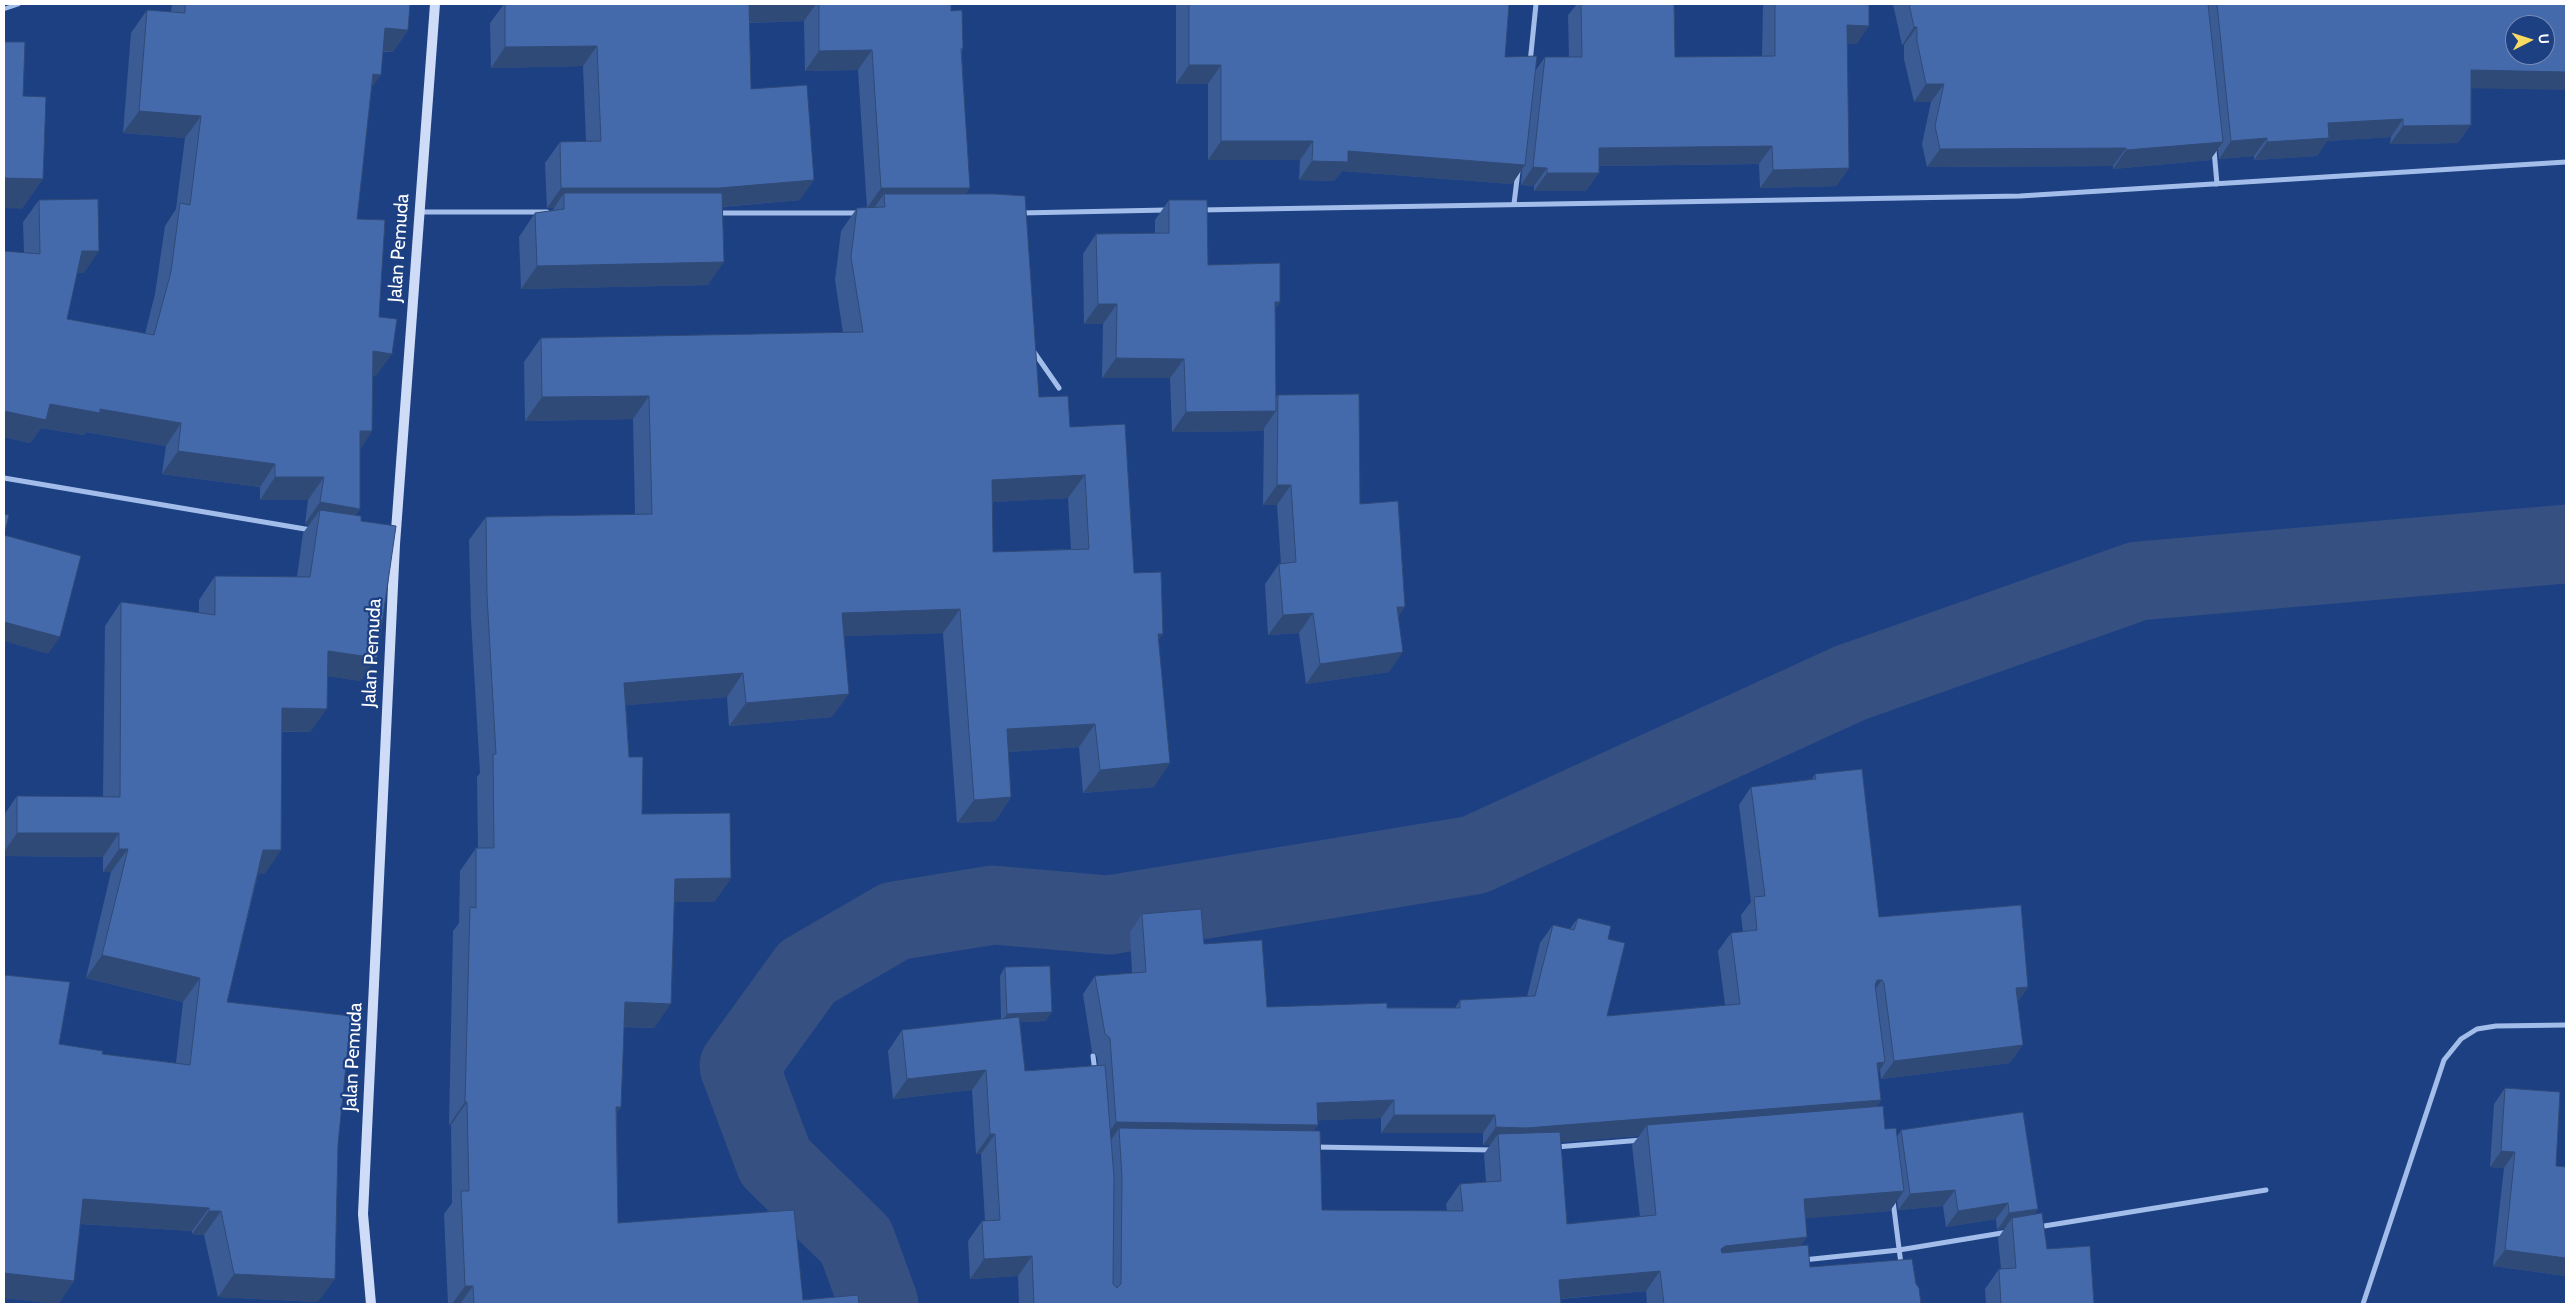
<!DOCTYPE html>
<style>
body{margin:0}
#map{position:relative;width:2570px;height:1308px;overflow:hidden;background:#1d4083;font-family:Cabin,sans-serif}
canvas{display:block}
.frame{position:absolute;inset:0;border:5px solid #fff;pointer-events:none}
.north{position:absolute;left:2505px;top:15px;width:50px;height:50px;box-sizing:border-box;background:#1d4083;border:1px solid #778cb5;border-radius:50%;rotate:85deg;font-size:14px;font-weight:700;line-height:20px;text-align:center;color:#fff}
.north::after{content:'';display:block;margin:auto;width:18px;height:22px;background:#fadb61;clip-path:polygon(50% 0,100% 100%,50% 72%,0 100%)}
</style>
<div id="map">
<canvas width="2570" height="1308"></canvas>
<div class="frame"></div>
<div class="north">U</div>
</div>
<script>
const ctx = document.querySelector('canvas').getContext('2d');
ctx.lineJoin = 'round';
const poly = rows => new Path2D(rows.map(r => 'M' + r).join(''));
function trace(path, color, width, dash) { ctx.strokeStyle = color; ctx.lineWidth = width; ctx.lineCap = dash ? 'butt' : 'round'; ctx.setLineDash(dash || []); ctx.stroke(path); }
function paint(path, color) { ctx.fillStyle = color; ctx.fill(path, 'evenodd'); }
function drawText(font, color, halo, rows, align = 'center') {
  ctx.font = font + ' Cabin,sans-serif'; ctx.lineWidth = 4.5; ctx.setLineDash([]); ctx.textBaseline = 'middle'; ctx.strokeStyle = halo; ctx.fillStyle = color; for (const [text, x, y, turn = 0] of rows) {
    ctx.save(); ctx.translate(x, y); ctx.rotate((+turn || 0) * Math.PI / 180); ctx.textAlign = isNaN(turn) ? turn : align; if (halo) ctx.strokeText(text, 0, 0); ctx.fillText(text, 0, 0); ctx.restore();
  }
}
trace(poly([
 [879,1304,856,1241,775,1162,739,1066,807,972,895,921,993,905,1109,915,1474,855,1850,683,2138,581,2566,544]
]), '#355081', 79);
trace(poly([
 [4,9,19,4]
]), '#a3bdea', 4);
trace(poly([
 [1530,63,1536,4],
 [2214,150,2217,184],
 [1514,204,1518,171],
 [1200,210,2020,196,2566,162],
 [419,212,547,212],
 [718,213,859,213],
 [1020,213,1167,210],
 [1034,352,1059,388],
 [4,478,311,530],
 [1093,1056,1095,1072],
 [1314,1147,1493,1150],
 [1556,1147,1642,1140],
 [1893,1201,1901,1264],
 [2038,1227,2266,1190],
 [1803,1260,1899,1250,2008,1232],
 [2363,1304,2444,1060,2461,1039,2477,1029,2496,1026,2566,1025]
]), '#a3bdea', 5);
trace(poly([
 [371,1304,363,1214,395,544,435,4]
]), '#cedcf8', 10);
paint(poly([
 [172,4,410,4,408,30,393,52,383,52,371,89,357,219,379,317,376,376,373,376,372,431,360,449,360,509,355,516,361,681,327,676,310,732,282,732,265,874,258,874,227,1002,318,1302,218,1297,204,1235,192,1234,192,1231,80,1224,74,1281,58,1304,4,1298,4,977,5,975,59,1044,102,1054,176,1063,183,1002,86,978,111,872,103,872,103,857,4,856,4,815,17,796,103,797,105,626,121,602,199,613,199,600,215,576,297,577,303,533,309,525,305,524,308,500,260,500,260,487,162,474,166,446,86,432,84,435,41,428,30,443,4,437,4,251,24,253,23,222,39,200,84,273,77,273,67,319,145,334,155,294,165,226,176,209,185,138,123,133,131,33,147,10,171,12],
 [504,4,951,4,951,11,963,48,962,51,966,194,1039,397,1070,427,1134,573,1159,640,1154,787,1083,793,1079,747,1008,752,1011,797,995,821,957,823,943,633,844,636,832,717,729,726,727,697,626,705,629,757,642,814,731,878,714,902,674,902,654,1028,624,1027,621,1107,617,1113,618,1223,803,1300,859,1304,448,1304,444,1214,452,1203,451,1125,449,1125,453,931,459,923,460,871,476,848,478,848,477,777,480,773,471,619,469,540,486,517,635,514,633,419,525,421,524,362,541,338,843,333,835,280,841,231,857,208,867,208,858,70,805,71,804,21,749,23,751,89,800,200,722,207,708,285,521,289,519,237,535,213,552,211,554,208,547,208,545,163,560,142,586,141,583,66,491,68,490,23],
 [1068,498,1071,549,993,552,993,502],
 [1176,4,1509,4,1505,57,1535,71,1545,57,1569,57,1568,15,1577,4,1675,4,1674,4,1675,57,1762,56,1763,4,1869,4,1857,44,1847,43,1849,168,1836,186,1760,188,1759,164,1599,166,1586,191,1534,191,1534,186,1521,185,1522,169,1512,184,1342,171,1334,181,1299,180,1300,160,1208,160,1208,84,1176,84],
 [1893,4,2566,4,2471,88,2458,143,2390,144,2391,137,2327,141,2317,156,2254,160,2254,156,2219,159,2218,149,2210,160,2113,169,2113,166,1927,167,1922,144,1931,102,1914,102,1904,59,1904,45,1902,45],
 [1169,200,1208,265,1280,302,1275,309,1276,397,1278,395,1360,504,1398,617,1389,672,1306,684,1299,633,1268,635,1265,584,1279,564,1281,564,1277,505,1263,505,1264,429,1262,431,1172,432,1170,378,1102,378,1103,324,1084,324,1083,254,1096,234,1155,233,1155,220],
 [1815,774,1879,917,2028,987,2018,1001,2010,1063,1881,1079,1880,1069,1878,1072,1881,1100,1876,1107,1885,1129,1897,1137,1901,1130,2038,1209,2033,1215,2047,1249,2094,1304,1986,1304,1985,1289,1999,1269,2001,1269,1998,1238,2005,1228,1997,1230,1996,1219,1946,1227,1943,1206,1898,1210,1897,1200,1890,1211,1805,1218,1807,1237,1800,1246,1810,1267,1916,1284,1921,1304,1647,1304,1646,1291,1561,1299,1561,1304,1019,1304,1018,1276,970,1279,968,1241,982,1221,985,1221,981,1154,976,1154,972,1090,893,1099,888,1051,902,1030,1001,1019,1000,976,1005,967,1046,1021,1020,1022,1025,1071,1098,1065,1097,1056,1092,1052,1083,994,1095,976,1132,973,1130,932,1142,914,1204,944,1267,1007,1455,1008,1460,1000,1527,997,1540,943,1553,925,1570,929,1578,918,1608,939,1607,1016,1725,1005,1718,951,1731,933,1743,932,1741,915,1751,902,1739,805,1751,787,1812,779],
 [1381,1118,1381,1133,1483,1133,1483,1145,1490,1145,1484,1154,1486,1182,1460,1184,1446,1204,1447,1211,1322,1210,1313,1131,1318,1125,1318,1120],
 [1639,1136,1632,1145,1640,1217,1567,1224,1561,1142],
 [2505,1088,2556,1166,2566,1167,2566,1276,2493,1266,2504,1168,2490,1167,2494,1104]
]), '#3b5b94');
paint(poly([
 [748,4,816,4,804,21,735,23],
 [1847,25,1869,26,1857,44,1834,43],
 [1914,27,1917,27,1904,45,1902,45],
 [385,28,408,30,393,52,370,50],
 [597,46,583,66,491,68,505,47],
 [872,50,858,70,805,71,819,51],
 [1189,65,1221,65,1208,84,1176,84],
 [2471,70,2566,72,2566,90,2458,88],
 [373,74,381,75,365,97],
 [1926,84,1944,84,1931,102,1914,102],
 [139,111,201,116,185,138,123,133],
 [2403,119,2391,137,2327,141,2317,156,2254,160,2267,142,2328,123],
 [2471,125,2458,143,2390,144,2403,126],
 [2267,138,2254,156,2219,159,2231,141],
 [1221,141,1313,141,1300,160,1208,160],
 [2223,142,2210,160,2113,169,2126,150],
 [1772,146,1759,164,1586,166,1599,148],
 [2126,148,2113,166,1927,167,1940,149],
 [1348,151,1525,165,1512,184,1342,171,1334,181,1299,180,1312,161],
 [1533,167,1547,168,1534,186,1521,185],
 [1849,168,1836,186,1760,188,1773,170],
 [1547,173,1599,173,1586,191,1534,191],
 [4,178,43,179,22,209,4,208],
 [814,180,800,200,705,208,564,193,554,208,547,208,561,188],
 [881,188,970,188,956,209,885,207,884,194,874,208,867,208],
 [82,251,99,251,84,273,66,273],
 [724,262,708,285,521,289,537,266],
 [1275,302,1280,302,1266,321],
 [1098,304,1117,304,1103,324,1084,324],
 [373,351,392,354,376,376,357,373],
 [1116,358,1184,359,1170,378,1102,378],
 [649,396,633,419,525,421,542,397],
 [50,404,100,409,181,423,166,446,86,432,84,435,41,428,30,443,4,437,4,411],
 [1276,411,1262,431,1172,432,1186,412],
 [360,431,372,431,357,454],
 [178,451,275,464,260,487,162,474],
 [1085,475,1068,498,976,503,992,480],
 [275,477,324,477,308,500,260,500],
 [1277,485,1291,485,1277,505,1263,505],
 [320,502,360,509,344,531,320,510,309,525,305,524],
 [1397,607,1405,607,1391,627],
 [960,609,943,633,825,637,842,613],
 [1313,613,1299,633,1268,635,1283,615],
 [4,622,60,637,48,654,4,641],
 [1158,634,1163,634,1147,657],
 [328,651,377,658,361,681,311,674],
 [1403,652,1389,672,1306,684,1320,664],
 [743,673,727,697,608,707,624,683],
 [849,694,832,717,729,726,746,703],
 [282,708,327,709,310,732,266,731],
 [1095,724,1079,747,991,753,1007,729],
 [1170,763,1154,787,1083,793,1100,770],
 [1011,797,995,821,957,823,974,800],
 [17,833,119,833,103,857,4,856,4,852],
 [119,849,128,849,111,872,103,872],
 [263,850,281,850,265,874,247,874],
 [731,878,714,902,658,902,675,879],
 [102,955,200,978,183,1002,86,978],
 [1877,980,1882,980,1869,998],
 [2028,987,2015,1005,2016,988],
 [625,1002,671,1004,654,1028,608,1026],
 [1052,1012,1046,1021,1002,1023,1007,1014],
 [2023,1045,2010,1063,1881,1079,1894,1061],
 [1885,1062,1873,1080,1877,1063],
 [986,1070,972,1090,893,1099,907,1079],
 [1394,1100,1381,1118,1305,1121,1317,1103],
 [1881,1100,1868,1118,1647,1125,1639,1136,1514,1146,1498,1134,1490,1145,1483,1145,1496,1127],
 [465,1102,467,1102,451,1125,449,1125],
 [616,1107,621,1107,605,1130],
 [1394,1115,1495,1115,1483,1133,1381,1133],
 [1116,1122,1318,1125,1305,1143,1119,1128,1111,1140,1104,1140],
 [990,1134,995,1134,981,1154,976,1154],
 [2501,1151,2515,1152,2504,1168,2490,1167],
 [1955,1190,1943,1206,1898,1210,1910,1194],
 [1904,1191,1890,1211,1790,1220,1804,1199],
 [83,1199,209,1208,192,1231,66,1223],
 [2008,1203,1996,1219,1946,1227,1958,1211],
 [2038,1209,2026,1225,2012,1218,2005,1228,1997,1230,2009,1213],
 [209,1211,221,1211,204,1235,192,1234],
 [1807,1237,1793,1257,1711,1266,1721,1249,1725,1246],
 [2505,1250,2566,1258,2566,1276,2493,1266],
 [1032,1256,1018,1276,970,1279,984,1259],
 [1660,1271,1646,1291,1545,1300,1559,1280],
 [4,1273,74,1281,58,1304,54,1304,4,1298],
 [234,1274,335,1279,318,1302,218,1297],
 [465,1286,473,1286,460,1304,452,1304]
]), '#304a78');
const building = poly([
 [185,4,410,4,408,30,385,28,381,75,373,74,357,219,385,220,379,317,397,319,392,354,373,351,372,431,360,431,360,509,320,502,324,477,275,477,275,464,178,451,181,423,100,409,100,413,50,404,46,420,4,411,4,251,40,254,39,200,98,199,99,251,82,251,67,319,154,335,171,272,180,203,190,205,201,116,139,111,147,10,185,13,185,4],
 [505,4,749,4,751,89,807,85,814,180,719,188,561,188,560,142,601,141,597,46,505,47,505,4],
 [819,4,951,4,951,11,962,10,963,48,961,49,970,188,881,188,872,50,819,51,819,4],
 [1189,4,1509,4,1505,57,1537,56,1525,165,1348,151,1348,162,1312,161,1313,141,1221,141,1221,65,1189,65,1189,4],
 [1581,4,1674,4,1675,57,1775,56,1775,4,1869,4,1869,26,1847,25,1849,168,1773,170,1772,146,1599,148,1599,173,1547,173,1547,168,1533,167,1545,57,1582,57,1581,4],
 [1909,4,2208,4,2223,142,2126,150,2126,148,1940,149,1935,126,1944,84,1926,84,1917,41,1917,27,1914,27,1909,4],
 [2217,4,2566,4,2566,72,2471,70,2471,125,2403,126,2403,119,2328,123,2329,138,2267,142,2267,138,2231,141,2217,4],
 [2515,25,2545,25,2545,55,2515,55,2515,25],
 [4,42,25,42,23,96,46,97,43,179,4,178,4,42],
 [564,193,722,193,724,262,537,266,535,213,564,209,564,193],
 [884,194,995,194,1025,196,1039,397,1068,396,1070,427,1125,424,1134,573,1161,572,1163,634,1158,634,1170,763,1100,770,1095,724,1007,729,1011,797,974,800,960,609,842,613,849,694,746,703,743,673,624,683,629,757,643,757,642,814,730,813,731,878,675,879,671,1004,625,1002,621,1107,616,1107,618,1223,794,1210,803,1300,858,1295,859,1304,474,1304,473,1286,465,1286,461,1191,469,1191,467,1102,465,1102,470,907,476,908,476,848,494,848,493,754,496,754,487,595,486,517,652,514,649,396,542,397,541,338,863,332,851,257,857,208,885,207,884,194],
 [1085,475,1089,549,993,552,992,480,1085,475],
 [1169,200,1207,200,1208,265,1280,263,1280,302,1275,302,1276,411,1186,412,1184,359,1116,358,1117,304,1098,304,1096,234,1169,233,1169,200],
 [1359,394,1360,504,1398,501,1405,607,1397,607,1403,652,1320,664,1313,613,1283,615,1279,564,1296,562,1291,485,1277,485,1278,395,1359,394],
 [320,510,361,516,361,521,396,526,377,658,328,651,327,709,282,708,281,850,263,850,227,1002,351,1016,338,1144,335,1279,234,1274,221,1211,209,1211,209,1208,83,1199,74,1281,4,1273,4,987,5,975,70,982,59,1044,103,1051,102,1054,190,1065,200,978,102,955,128,849,119,849,119,833,17,833,17,796,120,797,121,602,215,615,215,576,310,577,320,510],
 [4,514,9,515,4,535,81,556,60,637,4,622,4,514],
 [1862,769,1879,917,2021,905,2028,987,2016,988,2023,1045,1894,1061,1884,983,1882,980,1877,980,1875,985,1885,1062,1877,1063,1881,1100,1526,1128,1496,1127,1495,1115,1394,1115,1394,1100,1317,1103,1318,1125,1116,1122,1110,1038,1105,1034,1095,976,1146,972,1142,914,1201,909,1204,944,1262,940,1267,1007,1387,1003,1387,1008,1460,1008,1460,1000,1535,996,1553,925,1574,930,1578,918,1611,926,1608,939,1625,943,1607,1016,1740,1004,1731,933,1757,930,1754,897,1765,896,1751,787,1816,779,1815,774,1862,769],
 [1050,966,1052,1012,1007,1014,1005,967,1050,966],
 [1019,1017,1025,1071,1105,1065,1114,1177,1113,1284,1117,1288,1121,1284,1122,1177,1119,1128,1320,1131,1322,1210,1463,1211,1460,1184,1501,1181,1498,1134,1560,1132,1567,1224,1656,1215,1647,1125,1883,1106,1885,1129,1896,1128,1904,1191,1804,1199,1807,1237,1725,1246,1721,1249,1722,1253,1808,1245,1810,1267,1912,1259,1916,1284,1919,1288,1921,1304,1664,1304,1660,1271,1559,1280,1561,1304,1034,1304,1032,1256,984,1259,982,1221,1000,1220,995,1134,990,1134,986,1070,907,1079,902,1030,1019,1017],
 [2505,1088,2560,1092,2556,1166,2566,1167,2566,1258,2505,1250,2515,1152,2501,1151,2505,1088],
 [2023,1112,2038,1209,2009,1213,2008,1203,1958,1211,1955,1190,1910,1194,1901,1130,2023,1112],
 [2042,1213,2047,1249,2090,1246,2094,1304,2001,1304,1999,1269,2016,1268,2012,1218,2042,1213]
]);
paint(building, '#456aac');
trace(building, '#304a78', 1);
drawText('19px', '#fff', '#1d4083', [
 ["Jalan Pemuda",399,248,-86],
 ["Jalan Pemuda",372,653,-87],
 ["Jalan Pemuda",353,1057,-87]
]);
</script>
